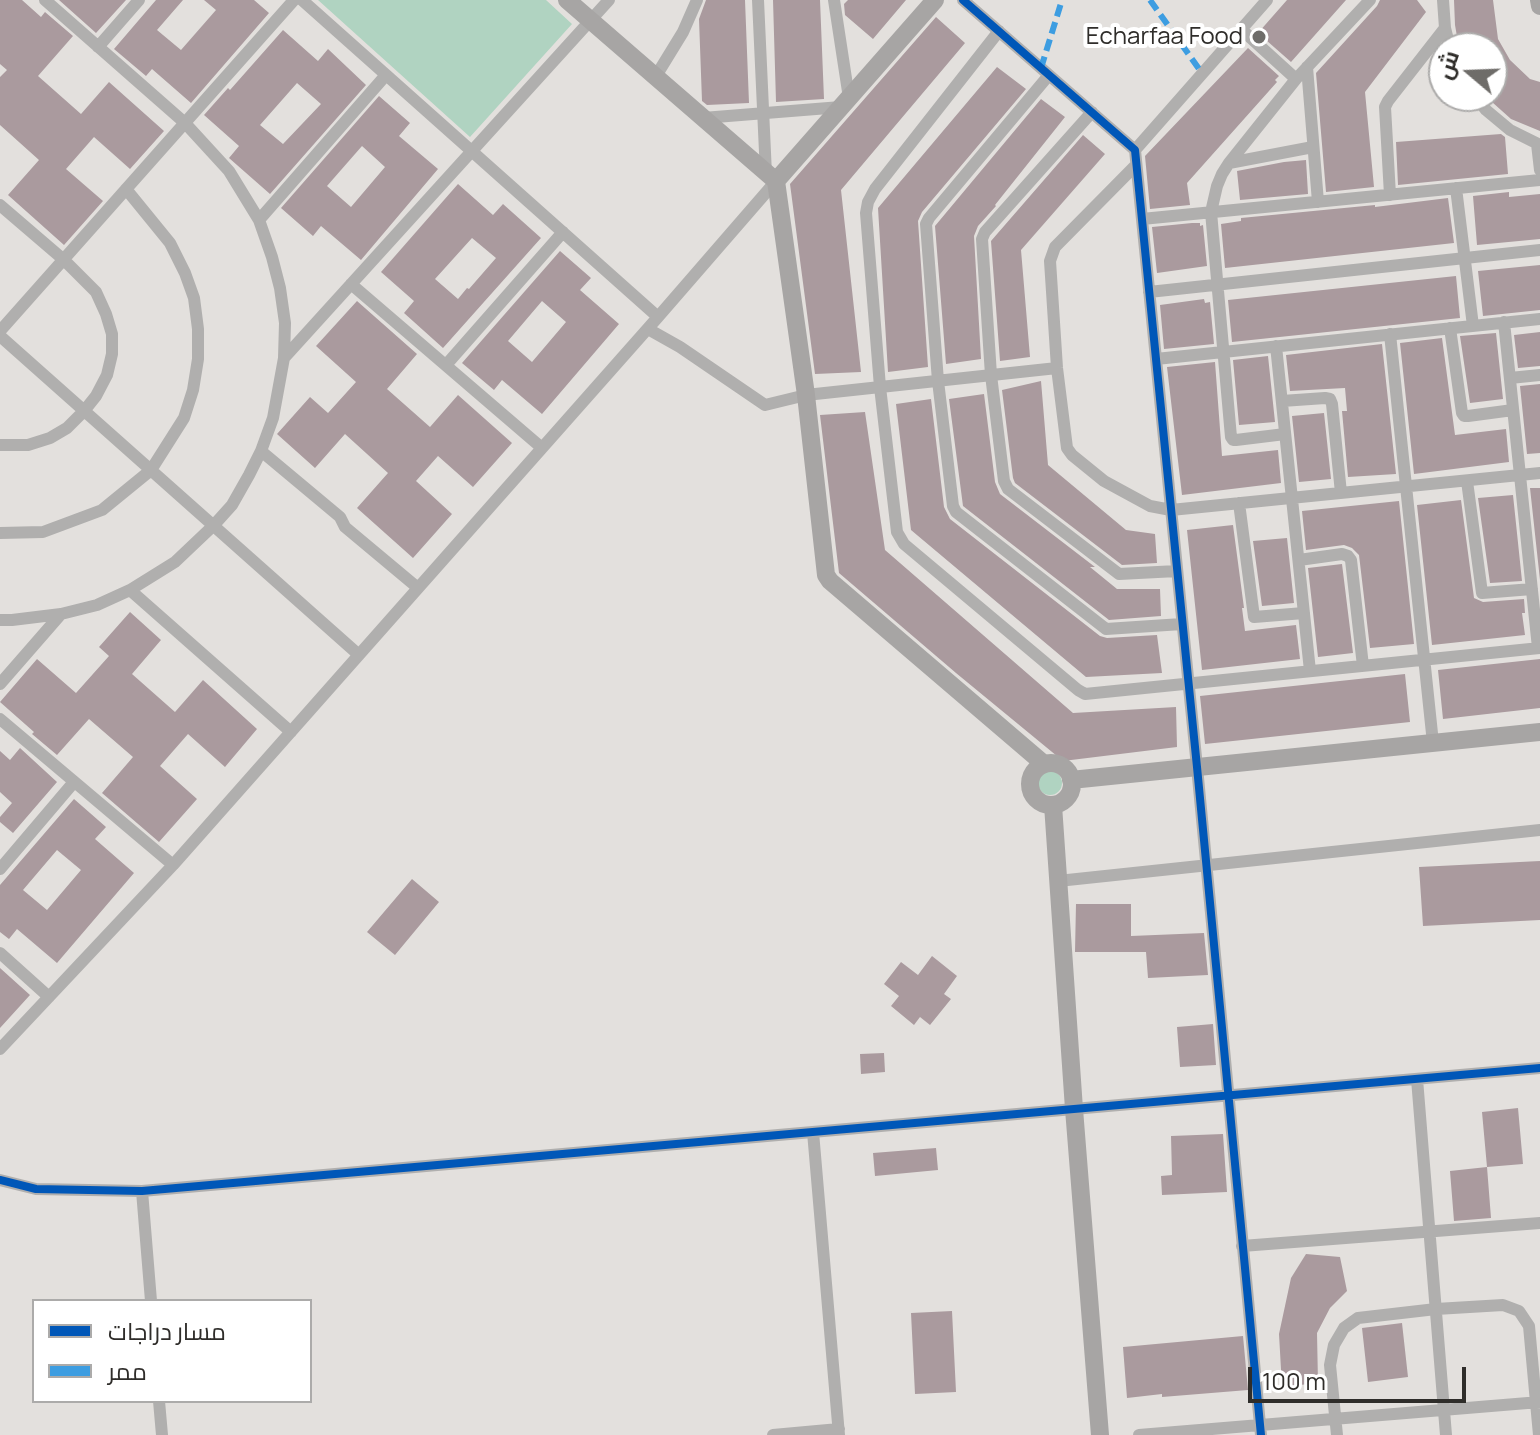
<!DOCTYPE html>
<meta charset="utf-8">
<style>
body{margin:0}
#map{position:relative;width:1540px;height:1435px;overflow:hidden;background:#e3e0dd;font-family:Manrope,Cairo,sans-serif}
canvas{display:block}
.legend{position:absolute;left:32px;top:1299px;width:280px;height:104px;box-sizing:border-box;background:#fff;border:2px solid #acabaa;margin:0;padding:10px 14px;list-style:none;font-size:24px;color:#2f2d2a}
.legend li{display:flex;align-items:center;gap:16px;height:40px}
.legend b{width:40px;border:2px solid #acabaa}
.north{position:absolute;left:1428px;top:32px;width:80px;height:80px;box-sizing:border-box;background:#fff;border:2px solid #acabaa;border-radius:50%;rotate:289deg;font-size:22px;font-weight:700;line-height:32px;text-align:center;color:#2f2d2a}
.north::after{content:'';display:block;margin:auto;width:28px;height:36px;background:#6e6c69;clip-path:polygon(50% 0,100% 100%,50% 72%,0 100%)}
.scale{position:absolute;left:1248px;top:1367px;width:218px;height:36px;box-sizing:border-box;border:4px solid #2f2d2a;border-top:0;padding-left:10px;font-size:24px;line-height:28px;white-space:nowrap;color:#2f2d2a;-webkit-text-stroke:6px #fff;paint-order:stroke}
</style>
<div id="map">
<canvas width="1540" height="1435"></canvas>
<ul class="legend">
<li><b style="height:10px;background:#0057b8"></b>مسار دراجات</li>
<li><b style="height:10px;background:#3d9de1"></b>ممر</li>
</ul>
<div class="north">ش</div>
<div class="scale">100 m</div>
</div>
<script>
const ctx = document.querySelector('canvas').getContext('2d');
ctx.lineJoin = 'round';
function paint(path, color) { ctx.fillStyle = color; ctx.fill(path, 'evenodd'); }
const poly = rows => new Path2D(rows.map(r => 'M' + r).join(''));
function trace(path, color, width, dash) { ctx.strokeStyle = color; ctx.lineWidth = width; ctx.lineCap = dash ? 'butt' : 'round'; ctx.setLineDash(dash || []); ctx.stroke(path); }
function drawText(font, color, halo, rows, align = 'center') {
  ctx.font = font + ' Manrope,sans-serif'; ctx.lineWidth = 8; ctx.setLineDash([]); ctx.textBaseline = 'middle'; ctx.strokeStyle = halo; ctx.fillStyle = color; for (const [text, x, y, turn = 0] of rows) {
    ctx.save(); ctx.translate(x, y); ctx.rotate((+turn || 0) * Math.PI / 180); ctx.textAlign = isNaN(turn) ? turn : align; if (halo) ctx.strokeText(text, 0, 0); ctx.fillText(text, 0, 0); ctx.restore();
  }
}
paint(poly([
 [318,0,546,0,572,24,470,137],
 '1038 783a12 12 0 1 1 24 0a12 12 0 1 1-24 0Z'
]), '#b0d3c1');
paint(poly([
 [0,0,22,0,41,17,45,12,73,36,38,76,81,114,109,82,164,131,130,169,94,137,66,169,103,201,64,245,8,195,39,160,0,125,0,77,7,70,0,64],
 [59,0,126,0,96,33],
 [156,0,183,0,157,30,181,50,216,10,204,0,254,0,269,13,191,103,152,69,146,76,114,49],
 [706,0,745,0,749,103,707,105,702,101,699,19],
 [773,0,820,0,824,99,776,102],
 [848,0,906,0,873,39,845,15,844,4],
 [1287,0,1346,0,1291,62,1258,33],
 [1380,0,1417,0,1426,12,1365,92,1374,187,1326,192,1316,73,1377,6],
 [1454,0,1493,0,1498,39,1510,60,1530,79,1540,82,1540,131,1511,119,1492,102,1492,48,1459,48,1455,25],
 [936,17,965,43,841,190,861,372,815,374,790,184],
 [283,30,318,61,328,49,366,85,270,194,229,158,239,146,204,115,228,88,230,90],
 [297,83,321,104,283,144,260,125],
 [1248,48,1279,76,1275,80,1277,82,1187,183,1190,205,1150,209,1145,156],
 [997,67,1026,89,922,212,918,221,928,367,888,372,878,208],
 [379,96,410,123,399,136,438,169,361,260,321,226,313,236,281,208],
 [362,146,385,167,351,207,327,186],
 [1041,99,1065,117,995,205,996,206,978,226,974,236,981,359,946,364,935,226],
 [1501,134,1505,137,1508,174,1398,185,1396,142],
 [1083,135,1105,154,1021,250,1030,357,1000,361,991,241],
 [1306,160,1308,194,1240,200,1237,171,1284,162],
 [458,184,493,215,503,204,541,238,443,348,404,313,414,301,381,272],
 [472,238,496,258,469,289,467,288,458,299,435,279],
 [1509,192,1509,197,1540,194,1540,239,1477,245,1473,196],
 [1448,198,1454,243,1225,268,1221,224,1241,221,1241,218,1375,205,1375,207],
 [1192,223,1200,223,1200,226,1203,225,1207,266,1157,273,1152,227],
 [560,251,591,278,580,290,619,324,542,414,502,380,494,390,462,363],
 [542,301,566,322,532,362,508,341],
 [1540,265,1540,310,1483,316,1478,271],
 [1456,276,1460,318,1232,342,1228,300],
 [1204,299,1205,303,1210,302,1214,344,1164,349,1160,305],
 [357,301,417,354,387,389,430,427,458,395,512,443,473,487,438,456,416,481,452,514,413,558,357,508,388,473,345,434,315,468,277,434,310,397,328,413,356,382,316,346],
 [1540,332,1540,366,1518,368,1514,335],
 [1496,333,1503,399,1470,403,1460,336],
 [1442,338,1455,435,1506,429,1509,462,1414,474,1400,343],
 [1382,344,1396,474,1348,477,1342,411,1347,411,1345,388,1290,391,1286,355],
 [1268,356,1275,422,1239,425,1233,360],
 [1215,362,1222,456,1278,450,1281,483,1182,495,1167,367],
 [1041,381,1048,465,1126,530,1155,534,1157,563,1122,565,1015,483,1013,478,1002,390],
 [1540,384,1540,453,1527,454,1520,386],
 [984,394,995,482,1000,494,1095,567,1090,567,1117,589,1160,589,1161,616,1109,620,963,506,949,399],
 [931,399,944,507,950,519,1100,636,1107,638,1157,635,1162,673,1086,677,911,530,896,404],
 [865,412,885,550,1073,713,1176,707,1177,747,1063,761,956,673,839,573,820,415],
 [1324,413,1331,479,1299,482,1292,416],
 [1530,488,1540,488,1540,580],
 [1513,495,1522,581,1490,583,1478,498],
 [1461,500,1474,598,1483,602,1524,599,1525,613,1522,613,1525,635,1432,645,1417,505],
 [1399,501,1414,644,1370,648,1359,555,1352,548,1344,545,1306,550,1302,511],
 [1233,525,1244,608,1242,608,1245,631,1296,625,1300,659,1202,670,1187,530],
 [1287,538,1294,603,1262,606,1253,541],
 [1342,564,1353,653,1318,657,1308,568],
 [130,612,161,640,132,674,175,712,203,680,257,729,225,767,188,734,160,766,197,799,159,842,102,793,133,757,89,719,57,755,32,734,34,732,0,702,37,659,76,693,109,656,99,647],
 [1540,659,1540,708,1443,719,1438,670],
 [1405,674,1410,722,1205,744,1200,696],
 [20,748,57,782,13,833,0,822,0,817,12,803,0,792,0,751,10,760],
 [74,799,106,827,95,839,134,873,57,963,17,929,9,939,0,932,0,885],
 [57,850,81,870,47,910,23,890],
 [1540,861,1540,920,1423,926,1419,867],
 [412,879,439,902,395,955,367,932],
 [1076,904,1131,904,1131,936,1204,933,1208,975,1148,978,1146,952,1075,952],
 [932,956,957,976,944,994,951,999,930,1025,920,1017,914,1025,891,1006,899,996,884,984,901,962,918,975],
 [0,968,30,995,0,1028],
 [1213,1024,1216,1065,1180,1067,1177,1027],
 [884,1053,885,1072,861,1074,860,1054],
 [1518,1108,1523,1164,1487,1167,1482,1112],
 [1223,1134,1227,1192,1162,1195,1161,1176,1172,1175,1171,1136],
 [936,1148,938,1170,875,1176,873,1153],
 [1487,1167,1491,1218,1454,1221,1450,1171],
 [1306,1254,1340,1257,1347,1291,1330,1308,1317,1333,1318,1383,1282,1387,1279,1334,1291,1278],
 [952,1311,956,1392,915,1394,911,1313],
 [1402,1323,1408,1377,1368,1382,1362,1328],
 [1243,1336,1248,1390,1162,1397,1162,1394,1127,1398,1123,1347]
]), '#aa9a9e');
trace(poly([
 [302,0,658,317],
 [758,0,766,174],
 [834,0,849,98],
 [963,0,1135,150,1197,767,1261,1435],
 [1443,0,1445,28,1450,48],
 [1241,29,1296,79],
 [999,31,875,189,868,202,866,213,880,387,897,532,904,544,1078,690,1085,694,1540,648],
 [98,47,139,0],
 [1307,67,1318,202],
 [1049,75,929,218,926,224,938,381,953,506,956,512,1106,629,1182,624],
 [656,76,683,32,697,0],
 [1475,96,1486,110,1510,130,1540,145],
 [1092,112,985,232,982,239,991,375,1004,481,1008,489,1119,574,1177,571],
 [703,118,841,107],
 [1537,144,1540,170],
 [1135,150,1267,0],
 [1229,163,1313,147],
 [1136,165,1055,247,1050,261,1057,368,1067,448,1072,455,1104,481,1150,506,1171,510,1540,473],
 [1456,188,1473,326],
 [1390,195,1385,107,1388,101,1445,28],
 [0,205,64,260,96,292,106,314,112,334,112,354,107,375,96,396,84,411,67,428,50,438,28,445,0,445],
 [1142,219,1540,180],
 [259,220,386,75],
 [351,284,542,448],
 [1149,292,1540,250],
 [1504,322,1538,648],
 [1450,328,1462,413,1464,416,1468,416,1513,410],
 [648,329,680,347,765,405,806,395,1057,368],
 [0,331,294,0],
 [1390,334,1433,743],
 [0,336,359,655],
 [1276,346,1310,671],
 [284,358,609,0],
 [1156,359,1540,319],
 [446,365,563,232],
 [1510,378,1540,375],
 [1282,401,1325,398,1330,399,1332,404,1341,493],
 [1285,434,1236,440,1233,440,1231,437,1211,212,1217,186,1222,174,1229,163,1296,79,1370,0],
 [261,451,340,517,345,527,418,588],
 [1467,481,1482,593,1532,589],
 [1239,503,1254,617,1304,613],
 [0,533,43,532,102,510,151,470,184,418,193,390,198,359,198,329,194,298,185,273,170,243,126,189],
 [1299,560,1342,554,1348,556,1351,560,1363,666],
 [130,590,291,732],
 [0,620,12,620,61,614,97,605,130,590,175,562,214,525,232,505,249,475,261,451,273,418,284,358,285,323,280,288,272,257,259,220,229,171,185,123,45,0],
 [0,684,61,614],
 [0,719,173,865],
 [0,869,74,782],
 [1058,881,1540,830],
 [0,953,49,997],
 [0,1049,173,865,658,317,776,181],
 [1417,1079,1446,1435],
 [813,1132,839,1435],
 [0,1180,36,1189,142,1191,1540,1068],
 [142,1191,151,1301],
 [1242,1246,1540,1223],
 [159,1401,162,1435],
 [773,1435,839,1429],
 [1139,1435,1540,1402],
 [1337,1435,1330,1365,1334,1345,1344,1328,1358,1318,1436,1309,1503,1305,1519,1311,1529,1326,1539,1435]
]), '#b0afae', 12);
trace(poly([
 [567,0,776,181,806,395,826,575,830,581,1044,764],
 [1539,0,1540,6],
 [776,181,935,0],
 '1030 784a21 21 0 1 1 42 0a21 21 0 1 1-42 0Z',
 [1071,780,1540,732],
 [1053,805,1074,1109,1100,1435]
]), '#a7a5a4', 18);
trace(poly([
 [1150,0,1202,73],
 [1041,68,1062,0]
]), '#3d9de1', 6, [12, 6]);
trace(poly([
 [963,0,1135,150,1197,767,1261,1435],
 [0,1180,36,1189,142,1191,1540,1068]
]), '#0057b8', 8);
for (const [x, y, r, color] of [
 [1259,37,8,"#6e6c69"]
]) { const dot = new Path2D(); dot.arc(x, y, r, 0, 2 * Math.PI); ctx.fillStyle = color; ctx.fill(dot); trace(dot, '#fff', 3); }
drawText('24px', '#2f2d2a', '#fff', [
 ["Echarfaa Food",1243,37]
], 'right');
</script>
